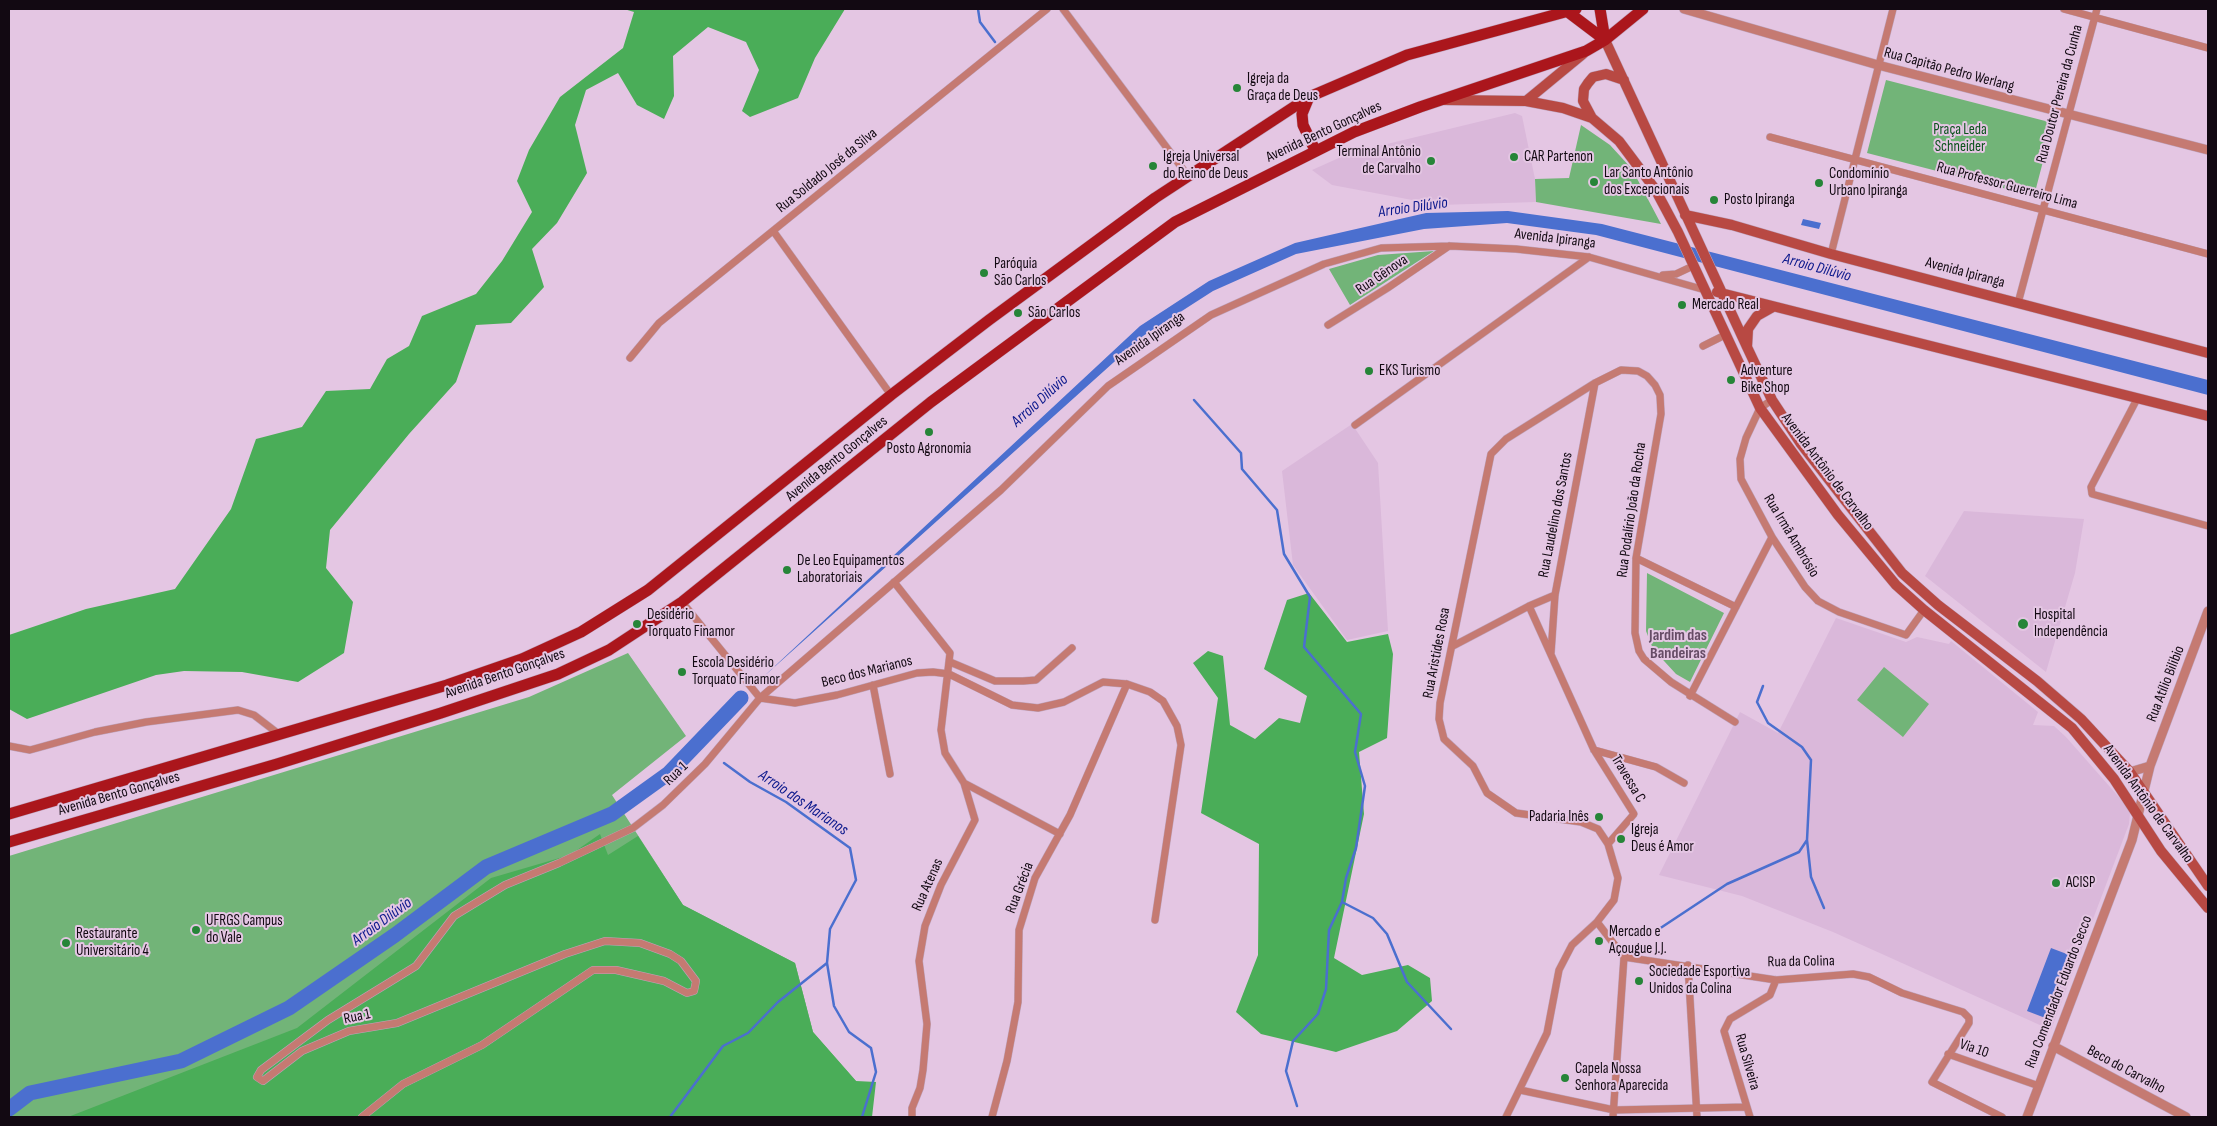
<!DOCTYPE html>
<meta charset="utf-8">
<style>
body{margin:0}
#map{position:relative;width:2217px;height:1126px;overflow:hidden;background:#e4c6e3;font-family:"Sofia Sans Condensed",sans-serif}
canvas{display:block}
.frame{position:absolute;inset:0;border:10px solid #120912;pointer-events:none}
</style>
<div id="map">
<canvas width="2217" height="1126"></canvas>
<div class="frame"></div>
</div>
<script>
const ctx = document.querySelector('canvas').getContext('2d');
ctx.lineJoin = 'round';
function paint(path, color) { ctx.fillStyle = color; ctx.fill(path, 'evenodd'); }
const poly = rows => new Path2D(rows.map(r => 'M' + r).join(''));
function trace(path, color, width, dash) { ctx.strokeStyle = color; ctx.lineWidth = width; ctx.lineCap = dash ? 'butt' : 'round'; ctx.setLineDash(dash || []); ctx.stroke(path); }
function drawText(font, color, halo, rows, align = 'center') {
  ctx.font = font + ' "Sofia Sans Condensed",sans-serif'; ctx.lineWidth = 4; ctx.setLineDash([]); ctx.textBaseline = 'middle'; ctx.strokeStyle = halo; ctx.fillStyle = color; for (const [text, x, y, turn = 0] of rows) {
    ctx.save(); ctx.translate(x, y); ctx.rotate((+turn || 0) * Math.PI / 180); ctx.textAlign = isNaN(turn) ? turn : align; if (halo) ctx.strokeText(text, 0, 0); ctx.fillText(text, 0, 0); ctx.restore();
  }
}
paint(poly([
 [1515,113,1522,116,1535,179,1536,202,1439,205,1332,185,1312,170,1350,153],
 [1352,424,1378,463,1388,631,1347,640,1293,565,1282,471],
 [1964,511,2084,519,2075,573,2046,672,1925,576],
 [1836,618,1906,642,1917,637,1949,644,1951,641,2038,712,2033,725,2054,726,2066,737,2125,804,2130,813,2129,824,2051,1030,1833,932,1742,896,1659,875,1740,712,1778,733]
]), '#dab8da');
paint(poly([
 [1886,80,2053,123,2034,196,1867,153],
 [1581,125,1610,145,1632,169,1661,224,1536,202,1535,179,1569,178],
 [1434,251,1350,305,1329,269,1378,255],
 [1647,573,1724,613,1690,682,1676,674,1653,649,1646,631],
 [628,653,686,736,612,795,683,905,795,963,813,1032,856,1081,852,1117,9,1117,9,856,529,697],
 [1884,667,1929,704,1903,737,1857,700]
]), '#72b478');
paint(poly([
 [624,9,845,9,815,58,798,98,750,117,742,111,759,70,746,42,708,27,673,56,674,96,664,119,637,105,618,73,586,90,575,125,587,173,557,223,532,249,544,287,511,323,476,325,456,382,409,434,330,530,326,568,353,602,344,653,298,682,242,672,184,671,156,675,27,719,9,709,9,635,86,609,175,589,231,509,256,439,302,427,326,391,370,389,387,359,409,346,422,316,476,294,502,261,532,212,517,181,529,150,560,97,623,48,634,12],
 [1309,593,1347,642,1388,634,1393,654,1387,738,1359,752,1364,814,1334,958,1362,975,1408,965,1430,978,1432,1001,1397,1031,1336,1052,1261,1034,1236,1012,1258,955,1259,844,1201,813,1218,698,1193,663,1208,651,1223,656,1230,725,1255,739,1279,718,1300,723,1307,696,1264,669,1287,600],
 [600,834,608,855,638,836,683,905,795,963,813,1032,856,1081,876,1082,872,1117,68,1117,297,1028,491,878,570,855]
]), '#4aad58');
paint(poly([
 [1508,211,1602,224,2208,380,2208,395,1596,235,1507,223,1424,229,1296,254,1213,291,1143,336,761,679,1140,326,1209,281,1295,243,1426,213],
 [1803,219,1821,223,1819,229,1801,225],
 [2051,948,2072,956,2048,1019,2027,1011]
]), '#4b6fcf');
trace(poly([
 [978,9,980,22,995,42],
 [1194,400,1241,453,1242,469,1277,510,1284,554,1310,597,1304,647,1361,714,1355,752,1365,786,1356,848,1346,878,1342,902,1329,930,1326,989,1318,1014,1293,1041,1286,1071,1297,1106],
 [724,763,750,782,786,802,850,848,856,880,830,929,827,963,834,1006,849,1032,871,1048,876,1072,862,1117],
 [1807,840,1811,877,1824,908],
 [1342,902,1373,918,1387,934,1407,982,1451,1029],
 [1656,931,1727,884,1799,852,1807,840,1811,760,1802,747,1768,723,1757,702,1763,686],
 [670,1117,723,1046,748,1033,778,1002,827,963]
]), '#4b6fcf', 2.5);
trace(poly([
 [9,1109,30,1093,181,1061,289,1008,395,935,486,867,612,814,669,773,741,698]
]), '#4b6fcf', 15);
const minor = poly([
 [1063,9,1188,176],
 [2064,9,2208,48],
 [1770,137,2208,254],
 [774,232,891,395],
 [1831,254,1893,9],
 [1663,275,1676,274,1693,266],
 [2018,303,2097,9],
 [1328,325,1389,287,1449,246],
 [1703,346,1725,335],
 [630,358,659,323,1047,9],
 [2137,399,2091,487,2092,494,2208,526],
 [1772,400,1760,408,1746,438,1740,459,1741,479,1772,537,1805,587,1818,601,1839,612,1906,635,1924,610],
 [1355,425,1589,257],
 [1636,558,1736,607],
 [894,582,950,653,941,730,945,753,964,783,975,820,941,885,925,926,919,961,927,1024,923,1070,920,1088,912,1108,912,1117],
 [682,602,760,698,795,703,837,695,917,673,933,672,949,674,1012,705,1038,708,1064,702,1103,682,1127,684,1150,692,1163,701,1177,726,1181,745,1155,920],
 [1529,606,1594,750,1634,814,1608,844],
 [1453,646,1529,606,1555,595],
 [1551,653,1555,595,1595,383],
 [950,662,995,681,1023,681,1036,680,1072,648],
 [873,685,890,774],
 [1690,696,1772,537],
 [9,746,30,750,95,732,146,722,238,710,254,715,280,735],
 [1594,750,1656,767,1684,783],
 [964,783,1060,834],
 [1597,922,1624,957],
 [1624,957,1776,980,1853,974,1869,977,1902,993,1963,1012,1969,1018,1969,1023,1932,1082,2002,1117],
 [1688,965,1697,1117],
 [1948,1054,2039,1086],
 [1520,1090,1614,1110,1746,1107],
 [362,1117,403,1084,482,1045,593,970,616,970,664,981,687,993,694,991,696,981,681,961,670,954,640,943,605,941,565,954,397,1023,349,1031,302,1051,263,1081,257,1077,261,1070,328,1020,416,966,454,916,505,885,559,863,633,828,663,805,705,764,760,698,1001,490,1108,386,1211,315,1324,264,1381,248,1450,246,1516,249,1589,257,1705,290],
 [992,1117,1007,1061,1018,1002,1019,930,1035,878,1070,815,1127,684],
 [1506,1117,1547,1033,1559,970,1572,945,1597,922,1614,900,1618,878,1608,844,1598,829,1581,822,1516,813,1487,793,1473,766,1444,739,1439,719,1440,703,1491,454,1506,439,1595,383,1621,370,1638,371,1647,376,1655,385,1660,395,1661,414,1636,558,1635,633,1639,651,1644,659,1671,682,1735,722],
 [1613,1117,1624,957],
 [1750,1117,1724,1031,1730,1019,1770,995,1776,980]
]);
const tertiary = poly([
 [1684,9,1878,65,2208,150],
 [2130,772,2150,766],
 [2053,1046,2186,1117],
 [2027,1117,2132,840,2150,766,2208,611]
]);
const secondary = poly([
 [1605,40,1747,347,1772,400,1801,444,1902,573,1938,605,2037,681,2081,719,2130,772,2208,886],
 [1445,100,1526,101,1563,108,1592,118,1619,141,1655,189,1678,232,1760,408,1838,515,1896,585,1924,610,2072,728,2114,779,2161,851,2208,908],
 [1526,101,1583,54],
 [1592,118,1583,101,1584,89,1588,83,1593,77,1606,74,1624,80],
 [1685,215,1732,225,1831,254,2208,353],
 [1717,292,2208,416],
 [1747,347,1748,329,1757,316,1773,307]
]);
const primary = poly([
 [1600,9,1605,40],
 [1568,12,1605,40],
 [1309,97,1302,114,1303,125,1315,150],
 [9,814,447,685,522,659,581,632,648,590,891,395,989,320,1155,198,1309,97,1407,55,1576,9],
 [9,842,277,764,441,713,558,674,609,650,682,602,931,402,1175,222,1354,132,1420,107,1586,51,1605,40,1643,9]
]);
trace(minor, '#bea4bd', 8);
trace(tertiary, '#bea4bd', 10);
trace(secondary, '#bea4bd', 11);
trace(primary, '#bea4bd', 12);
trace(minor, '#c57a72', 7);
trace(tertiary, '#c57a72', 9);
trace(secondary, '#b84943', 10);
trace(primary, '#ab161c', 11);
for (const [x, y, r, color] of [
 [1237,88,5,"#268538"],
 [1514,157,5,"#268538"],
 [1431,161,5,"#268538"],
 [1153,166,5,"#268538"],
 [1594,182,5,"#268538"],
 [1819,183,5,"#268538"],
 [1714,200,5,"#268538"],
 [984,273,5,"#268538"],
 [1682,305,5,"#268538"],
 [1018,313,5,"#268538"],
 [1369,371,5,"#268538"],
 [1731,380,5,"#268538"],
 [929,432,5,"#268538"],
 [787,570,5,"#268538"],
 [637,624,5,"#268538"],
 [2023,624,6,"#268538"],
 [682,672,5,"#268538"],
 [1599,817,5,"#268538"],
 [1621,839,5,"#268538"],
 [2056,883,5,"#268538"],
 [196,930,5,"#268538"],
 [1599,941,5,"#268538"],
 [66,943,5,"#268538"],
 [1639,981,5,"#268538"],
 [1565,1078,5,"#268538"]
]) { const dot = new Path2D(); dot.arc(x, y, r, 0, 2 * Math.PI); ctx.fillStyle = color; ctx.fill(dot); trace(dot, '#e4c6e3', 2); }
drawText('15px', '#120912', '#e4c6e3', [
 ["Rua Capitão Pedro Werlang",1949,70,15],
 ["Rua Doutor Pereira da Cunha",2060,94,-75],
 ["Avenida Bento Gonçalves",1324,132,-25],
 ["Rua Soldado José da Silva",827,171,-39],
 ["Rua Professor Guerreiro Lima",2007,186,15],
 ["Avenida Ipiranga",1555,239,7],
 ["Avenida Ipiranga",1965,273,15],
 ["Rua Gênova",1382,275,-34],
 ["Avenida Ipiranga",1150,339,-35],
 ["Avenida Bento Gonçalves",837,459,-39],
 ["Avenida Antônio de Carvalho",1827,472,53],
 ["Rua Podalírio João da Rocha",1632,510,-82],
 ["Rua Laudelino dos Santos",1556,515,-79],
 ["Rua Irmã Ambrósio",1791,536,59],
 ["Rua Aristides Rosa",1437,653,-79],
 ["Beco dos Marianos",867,672,-14],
 ["Avenida Bento Gonçalves",505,674,-19],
 ["Rua Atílio Bilibio",2166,684,-69],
 ["Rua 1",676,774,-44],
 ["Travessa C",1628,779,59],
 ["Avenida Bento Gonçalves",119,794,-16],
 ["Avenida Antônio de Carvalho",2148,804,54],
 ["Rua Atenas",928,885,-66],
 ["Rua Grécia",1020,888,-69],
 ["Rua da Colina",1801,962,-1],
 ["Rua Comendador Eduardo Secco",2059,992,-69],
 ["Rua 1",357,1017,-12],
 ["Via 10",1974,1049,19],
 ["Rua Silveira",1747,1062,74],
 ["Beco do Carvalho",2126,1070,28]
]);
drawText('15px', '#120912', '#e4c6e3', [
 ["Igreja da",1247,79],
 ["Graça de Deus",1247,96],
 ["Terminal Antônio",1421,152,"right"],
 ["de Carvalho",1421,169,"right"],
 ["Igreja Universal",1163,157],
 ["do Reino de Deus",1163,174],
 ["CAR Partenon",1524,157],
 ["Lar Santo Antônio",1604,173],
 ["dos Excepcionais",1604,190],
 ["Condomínio",1829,174],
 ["Urbano Ipiranga",1829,191],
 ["Posto Ipiranga",1724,200],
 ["Paróquia",994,264],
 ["São Carlos",994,281],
 ["Mercado Real",1692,305],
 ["São Carlos",1028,313],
 ["EKS Turismo",1379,371],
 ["Adventure",1741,371],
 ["Bike Shop",1741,388],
 ["Posto Agronomia",929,449,"center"],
 ["De Leo Equipamentos",797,561],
 ["Laboratoriais",797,578],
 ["Desidério",647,615],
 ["Torquato Finamor",647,632],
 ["Hospital",2034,615],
 ["Independência",2034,632],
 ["Escola Desidério",692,663],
 ["Torquato Finamor",692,680],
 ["Padaria Inês",1589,817,"right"],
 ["Igreja",1631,830],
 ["Deus é Amor",1631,847],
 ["ACISP",2066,883],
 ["UFRGS Campus",206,921],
 ["do Vale",206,938],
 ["Mercado e",1609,932],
 ["Açougue J.J.",1609,949],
 ["Restaurante",76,934],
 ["Universitário 4",76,951],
 ["Sociedade Esportiva",1649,972],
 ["Unidos da Colina",1649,989],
 ["Capela Nossa",1575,1069],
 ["Senhora Aparecida",1575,1086]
], 'left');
drawText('15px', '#0a521b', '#e4c6e3', [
 ["Praça Leda",1960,130],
 ["Schneider",1960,147]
]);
drawText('italic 16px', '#0b188c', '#e4c6e3', [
 ["Arroio Dilúvio",1413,208,-8],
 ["Arroio Dilúvio",1817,268,15],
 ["Arroio Dilúvio",1040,401,-42],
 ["Arroio dos Marianos",803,803,34],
 ["Arroio Dilúvio",382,922,-36]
]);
drawText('bold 16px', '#664c66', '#e4c6e3', [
 ["Jardim das",1678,636],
 ["Bandeiras",1678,654]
]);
</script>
